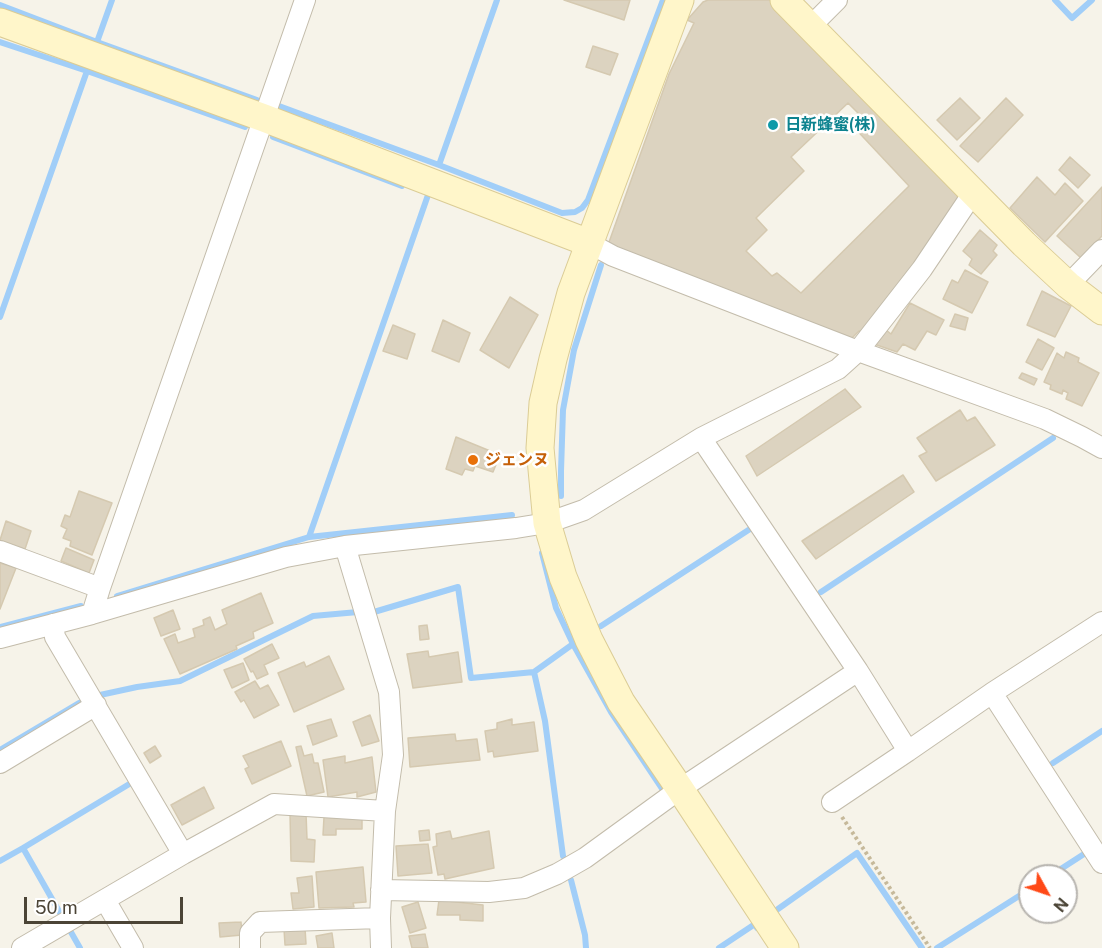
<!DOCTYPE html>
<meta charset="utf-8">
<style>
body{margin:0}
#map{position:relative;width:1102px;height:948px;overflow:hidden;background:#f6f3e9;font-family:"Public Sans",sans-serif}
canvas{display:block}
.north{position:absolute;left:1018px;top:864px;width:60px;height:60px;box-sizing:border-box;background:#fff;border:2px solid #b7b4af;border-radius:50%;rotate:130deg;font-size:16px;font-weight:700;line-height:24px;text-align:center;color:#4b4436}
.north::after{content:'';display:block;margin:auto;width:21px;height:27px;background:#ff4917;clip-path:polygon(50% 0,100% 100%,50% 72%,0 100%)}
.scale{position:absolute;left:24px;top:897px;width:159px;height:27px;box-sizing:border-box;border:3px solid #4b4436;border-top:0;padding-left:8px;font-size:18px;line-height:21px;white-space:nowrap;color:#4b4436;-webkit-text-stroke:4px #fff;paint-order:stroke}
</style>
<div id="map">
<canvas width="1102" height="948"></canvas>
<div class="north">N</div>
<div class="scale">50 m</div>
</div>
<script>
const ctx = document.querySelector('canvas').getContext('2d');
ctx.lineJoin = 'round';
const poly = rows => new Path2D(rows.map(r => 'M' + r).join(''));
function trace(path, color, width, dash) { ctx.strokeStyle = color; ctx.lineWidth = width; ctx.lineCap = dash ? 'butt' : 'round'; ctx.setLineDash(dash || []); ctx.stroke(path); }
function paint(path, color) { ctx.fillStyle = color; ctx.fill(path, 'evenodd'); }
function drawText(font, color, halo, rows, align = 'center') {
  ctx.font = font + ' "Public Sans","Noto Sans JP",sans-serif'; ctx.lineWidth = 5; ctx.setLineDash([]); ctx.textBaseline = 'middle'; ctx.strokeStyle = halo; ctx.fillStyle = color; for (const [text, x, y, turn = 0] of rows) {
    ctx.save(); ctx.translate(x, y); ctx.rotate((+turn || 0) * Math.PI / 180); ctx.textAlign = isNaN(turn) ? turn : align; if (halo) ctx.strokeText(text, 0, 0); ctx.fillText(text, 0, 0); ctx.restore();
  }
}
trace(poly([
 [1055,0,1072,18,1092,0],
 [0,5,97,42,257,100],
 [0,42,87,71,245,127],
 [97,42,112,0],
 [279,106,439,165,562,213,575,212,582,208,588,200,663,0],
 [273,137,402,186],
 [439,165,497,0],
 [0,317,87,71],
 [561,496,561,471,563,410,574,350,601,265],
 [309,537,428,195],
 [821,592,1053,438],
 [117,596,309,537,512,515],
 [374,612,458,587,471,678,534,672,545,721,563,856],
 [601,626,750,529],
 [0,627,81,606],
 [573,644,611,712,663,790],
 [534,672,573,644,556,608,542,553],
 [100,695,137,687,180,681,313,616,358,612],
 [0,750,79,703],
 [1053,763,1102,731],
 [23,848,131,783],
 [0,861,23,848,80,948],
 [1050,876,1084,854],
 [571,880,585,935,586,948],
 [778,909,857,853,922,948],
 [719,948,755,924,757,928],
 [937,948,1030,889]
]), '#a1cef8', 6);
const building = poly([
 [564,0,630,0,624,20,564,0],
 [708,0,772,0,947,177,958,197,954,210,864,334,859,331,852,338,608,245,669,74,694,23,687,20,703,2,708,0],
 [593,46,618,54,610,75,586,67,593,46],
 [960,98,980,118,957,140,937,120,960,98],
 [1006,98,1023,115,978,162,960,146,1006,98],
 [848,103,858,113,849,122,909,186,801,293,777,273,772,276,746,251,767,230,756,218,804,171,791,157,848,103],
 [1070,157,1090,175,1078,188,1059,170,1070,157],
 [1037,177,1055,195,1065,183,1083,201,1045,242,1010,208,1037,177],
 [1102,187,1102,236,1081,258,1057,236,1102,187],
 [980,230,997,245,993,251,997,255,981,274,969,265,972,259,963,251,980,230],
 [965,270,988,282,972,313,943,299,952,280,958,283,965,270],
 [1042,291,1071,306,1055,337,1027,325,1042,291],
 [510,297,538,315,509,368,480,350,510,297],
 [910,303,944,320,936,335,927,331,915,350,903,344,897,352,874,344,886,330,891,334,910,303],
 [955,314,968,318,965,330,950,326,955,314],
 [443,320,470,333,459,362,432,351,443,320],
 [393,325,415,334,407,359,383,351,393,325],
 [1038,339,1054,348,1042,370,1026,362,1038,339],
 [1066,352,1079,358,1078,362,1099,373,1082,406,1066,399,1068,393,1063,390,1062,394,1050,389,1051,385,1044,382,1057,353,1064,358,1066,352],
 [1022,373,1037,379,1034,385,1019,378,1022,373],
 [845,389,861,407,757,476,746,456,845,389],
 [960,410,967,421,975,417,995,445,936,481,919,456,927,452,917,438,960,410],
 [456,437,500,455,493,472,475,466,473,471,465,469,462,475,446,469,456,437],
 [903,475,914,492,816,559,802,541,903,475],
 [79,491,112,503,92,555,70,546,71,541,63,538,67,529,61,526,65,515,70,517,79,491],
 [6,521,31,531,25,549,0,540,6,521],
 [66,548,94,560,89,573,61,561,66,548],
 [0,563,16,568,0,609,0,563],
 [261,593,273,623,253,632,254,638,236,646,237,649,180,674,164,639,175,634,178,643,195,637,193,629,204,625,203,620,210,617,215,630,227,624,222,610,261,593],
 [173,610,180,629,161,636,154,618,173,610],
 [427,625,429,639,420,640,419,626,427,625],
 [272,644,279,658,264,665,268,674,257,679,253,671,251,672,244,659,272,644],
 [428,651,429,657,458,652,462,682,413,688,407,654,428,651],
 [329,656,344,689,294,712,278,673,304,662,306,667,329,656],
 [243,663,249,680,232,688,224,670,243,663],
 [255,681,260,689,268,685,279,705,254,718,244,700,241,702,235,692,255,681],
 [370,715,379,741,362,746,353,722,370,715],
 [331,719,337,736,313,745,307,726,331,719],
 [512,719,512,725,534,722,538,751,494,757,493,751,488,752,485,731,497,729,497,723,512,719],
 [455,734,456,741,477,739,480,760,410,767,408,738,455,734],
 [281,741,291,766,252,784,245,769,249,767,243,756,281,741],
 [155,746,161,756,150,763,144,753,155,746],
 [301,746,304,756,312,754,314,763,318,763,324,792,307,796,296,747,301,746],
 [345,756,345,763,372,757,376,792,357,797,357,792,328,797,323,760,345,756],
 [204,787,214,808,182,825,171,805,204,787],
 [290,813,306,813,307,839,315,840,314,862,291,861,290,813],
 [324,817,362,819,362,829,336,829,336,835,323,835,324,817],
 [429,830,430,840,420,841,419,831,429,830],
 [450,831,452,839,489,831,494,868,445,879,444,874,438,875,433,847,437,846,436,834,450,831],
 [428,844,432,873,398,876,396,846,428,844],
 [363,867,366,902,353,903,354,907,319,908,316,872,363,867],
 [312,876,314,907,293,909,291,893,299,893,297,878,312,876],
 [439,900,483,905,483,921,460,920,460,915,437,915,439,900],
 [418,902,426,928,410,933,402,907,418,902],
 [241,922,242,935,220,937,219,923,241,922],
 [305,928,306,944,285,945,284,929,305,928],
 [332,933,334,948,318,948,316,936,332,933],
 [425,934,428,948,412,948,409,936,425,934]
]);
paint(building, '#dcd3c0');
trace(building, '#d5c9b0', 1.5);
const street = poly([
 [810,27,837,0],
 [973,193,922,269,858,351,838,369,701,438,858,671,908,751,992,693,1102,622],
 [589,243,613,256,858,351,1045,419,1082,437,1102,448],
 [1068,285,1102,250],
 [345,546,389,692,393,755,385,811,380,918,381,948],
 [0,551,100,588],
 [92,614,100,588,305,0],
 [53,624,55,637,183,854],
 [0,638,92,614,286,557,345,546,516,528,547,523,584,510,701,438],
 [992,693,1102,863],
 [0,763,96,705],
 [832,802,908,751],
 [381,890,489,892,524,888,557,874,585,858,680,789,858,671],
 [105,900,133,948],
 [22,948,183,854,274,804,385,811],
 [250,948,250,933,260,922,380,918]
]);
const secondary = poly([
 [680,0,571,293,553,359,543,403,540,448,547,523,563,577,589,640,621,702,680,789,785,948],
 [784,0,1024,244,1068,285,1102,311],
 [0,22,264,118,589,243]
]);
trace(street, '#c3bcab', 22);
trace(secondary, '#dbcc95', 29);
trace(poly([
 [842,817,930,948]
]), '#c6b99a', 4, [3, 3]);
trace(street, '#fff', 20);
trace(secondary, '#fff6ca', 27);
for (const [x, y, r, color] of [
 [773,125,6,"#0f9aa8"],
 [473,460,6,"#e8710a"]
]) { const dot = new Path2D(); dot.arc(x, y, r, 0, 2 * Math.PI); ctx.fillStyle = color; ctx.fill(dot); trace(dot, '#fff', 2); }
drawText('bold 16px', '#0d838f', '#fff', [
 ["日新蜂蜜(株)",785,125]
], 'left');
drawText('bold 16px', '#c56008', '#fff', [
 ["ジェンヌ",485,460]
], 'left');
</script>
